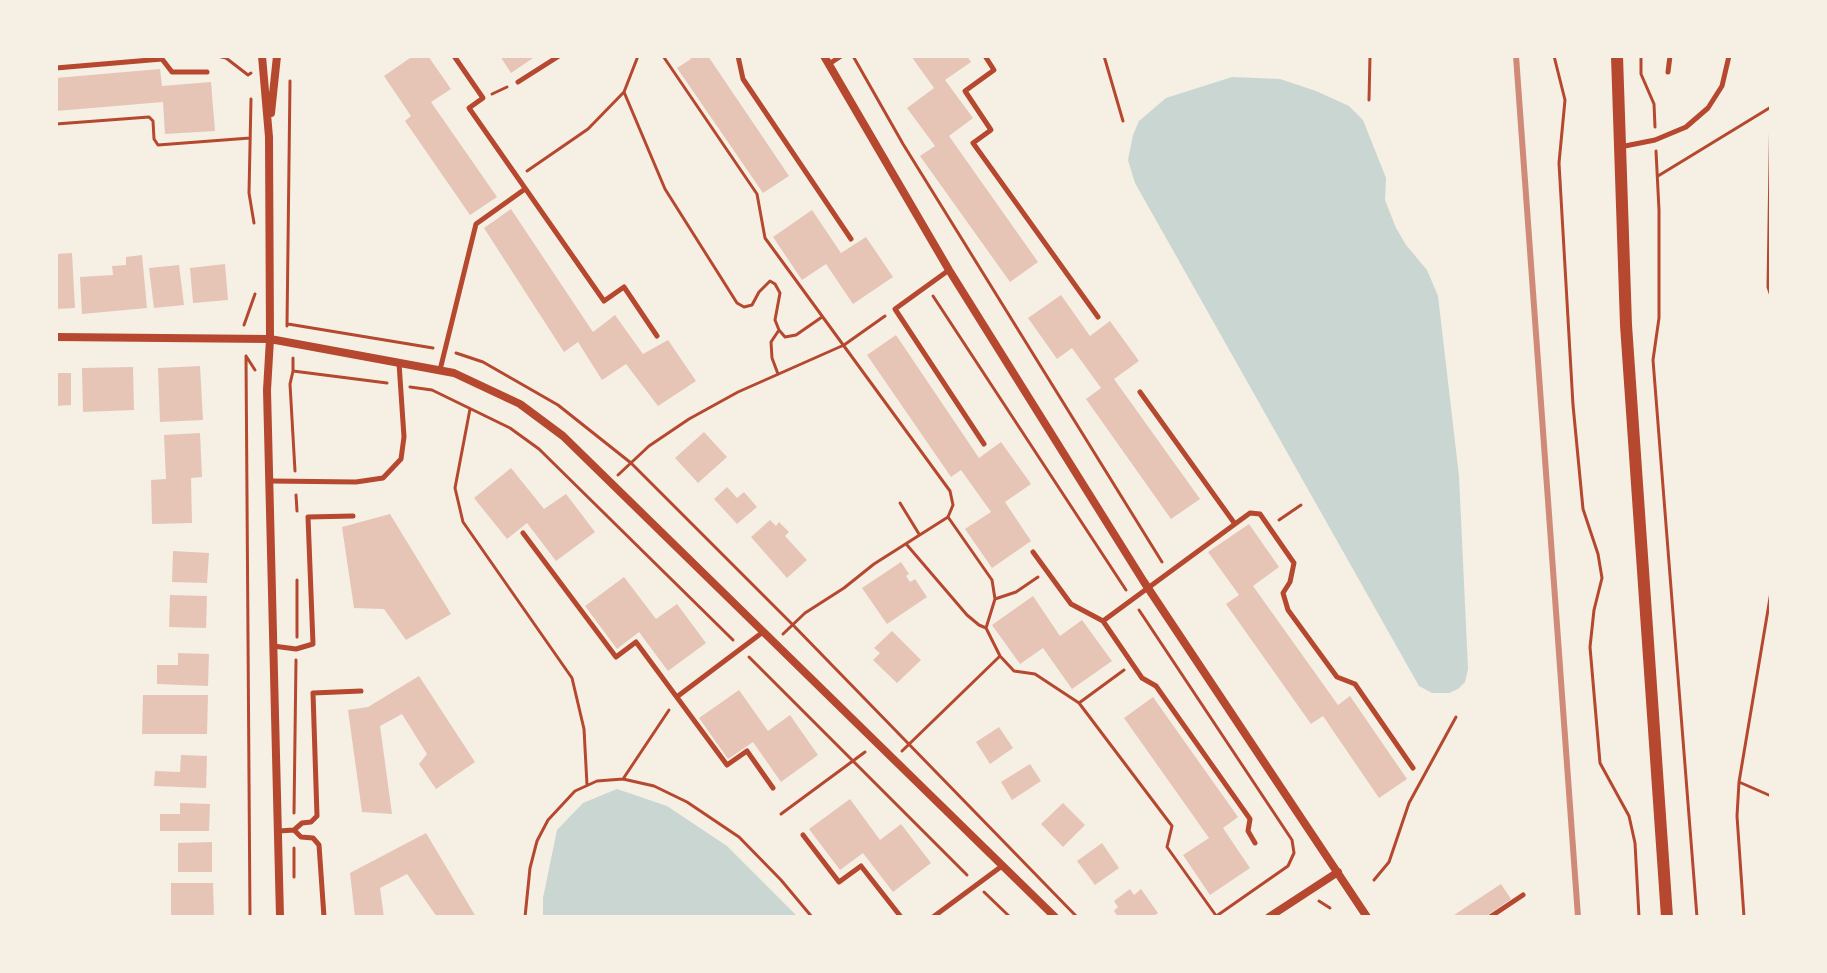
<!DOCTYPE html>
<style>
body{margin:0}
#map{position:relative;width:1827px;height:973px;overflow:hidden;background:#f6efe4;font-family:"Space Grotesk",sans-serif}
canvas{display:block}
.frame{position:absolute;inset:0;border:58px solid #f6efe4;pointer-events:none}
</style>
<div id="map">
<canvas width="1827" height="973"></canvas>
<div class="frame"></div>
</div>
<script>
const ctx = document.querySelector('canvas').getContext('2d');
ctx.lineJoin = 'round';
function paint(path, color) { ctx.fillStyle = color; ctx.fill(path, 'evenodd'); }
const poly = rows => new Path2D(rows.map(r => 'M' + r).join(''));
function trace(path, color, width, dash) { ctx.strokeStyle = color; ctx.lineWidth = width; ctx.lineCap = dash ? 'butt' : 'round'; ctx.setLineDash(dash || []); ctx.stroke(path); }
paint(poly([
 [1232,77,1280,79,1316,91,1349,106,1363,120,1386,178,1385,200,1396,228,1406,245,1427,270,1438,296,1459,476,1468,669,1465,682,1458,689,1449,693,1432,693,1419,686,1135,183,1128,160,1133,135,1139,121,1166,98],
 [617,789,667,806,727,846,798,917,543,917,543,898,557,830,583,803]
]), '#c9d6d2');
paint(poly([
 [409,56,428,56,451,89,431,102,497,197,470,215,405,121,411,116,384,76,410,58],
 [500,56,536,56,511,73],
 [689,56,708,56,789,176,763,193,677,68,691,59],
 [911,56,967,56,971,62,945,80,973,118,949,136,1038,262,1010,282,920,156,935,146,907,108,934,88],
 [160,69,162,86,211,82,215,131,165,134,163,102,56,111,56,78],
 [511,209,593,332,615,315,643,354,668,340,696,381,658,406,626,364,602,380,578,342,564,352,484,228],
 [812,210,841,253,866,237,893,277,853,304,826,264,802,280,773,237],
 [72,253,75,308,56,309,56,254],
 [142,255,147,308,82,314,80,277,113,275,112,266,126,265,126,257],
 [225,264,228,300,193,303,190,268],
 [179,265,184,305,154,308,149,268],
 [1061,295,1090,336,1110,321,1139,361,1114,379,1200,499,1171,519,1086,399,1101,388,1072,348,1057,359,1028,318],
 [896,335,979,458,1001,442,1031,484,1005,502,1031,541,992,568,965,529,991,512,961,470,951,477,867,355],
 [200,366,203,420,160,422,158,368],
 [133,367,134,410,83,412,82,368],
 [56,373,71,373,71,405,56,406],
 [704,432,727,457,698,483,675,458],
 [200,433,202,477,191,478,192,523,152,524,151,480,166,479,164,435],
 [511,468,544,509,566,494,595,532,556,561,527,523,507,539,474,498],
 [727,487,737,498,744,492,757,507,737,524,714,499],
 [390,514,451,614,406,640,384,609,354,608,342,527],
 [770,520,776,526,779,522,789,532,785,536,807,560,787,578,751,537],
 [1249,524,1279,567,1253,586,1338,705,1350,696,1407,779,1379,798,1323,716,1311,724,1226,604,1239,595,1208,552],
 [173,551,209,553,207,583,172,582],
 [901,562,909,574,906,576,910,582,915,579,927,597,887,624,862,588],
 [624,577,656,619,677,604,706,643,668,671,639,632,617,649,585,606],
 [170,595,207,596,206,628,169,627],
 [1033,596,1060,636,1082,620,1112,661,1072,689,1043,648,1020,664,992,625],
 [892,631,921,660,897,683,873,660,880,653,874,648],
 [178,653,209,654,208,686,157,684,157,665,178,665],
 [419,676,475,762,436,789,419,764,427,754,402,714,380,726,392,814,362,812,348,710,368,707],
 [739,690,768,731,790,715,818,755,781,782,753,742,728,759,699,718],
 [143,695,208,695,207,734,142,734],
 [1153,697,1238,817,1223,828,1250,868,1210,895,1183,855,1209,838,1124,718],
 [999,727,1013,748,990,764,976,742],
 [181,755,207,756,206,788,154,786,155,771,180,772],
 [1030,764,1041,781,1012,800,1001,782],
 [850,799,880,840,901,824,931,863,893,892,863,853,840,870,809,829],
 [180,803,210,804,209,831,160,831,160,814,180,814],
 [1063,803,1085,825,1063,847,1041,824],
 [426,833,476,917,437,917,407,874,380,888,384,917,355,917,350,873],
 [212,842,212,872,178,872,178,843],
 [1102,843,1119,868,1095,885,1077,861],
 [171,883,213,883,214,917,171,917],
 [1501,884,1511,899,1485,917,1451,917],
 [1130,889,1134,895,1141,889,1158,913,1153,917,1118,917,1114,911,1118,907,1114,901]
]), '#e6c5b7');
trace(poly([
 [217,56,226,58,248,75,251,73],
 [663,56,757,194,765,238,950,491,953,505,948,517,874,564,844,588,805,613,783,634],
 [853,56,903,144,1162,562],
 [1104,56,1123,121],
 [1554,56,1565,100,1559,163,1573,405,1583,509,1598,554,1602,578,1594,610,1590,647,1600,763,1629,816,1635,843,1639,917],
 [1641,56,1641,74,1654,104,1655,127],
 [624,92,665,189,737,303,744,307,752,305,759,292,770,281,775,284,780,293,775,320,779,330,785,337,796,335,822,317],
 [492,94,507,87],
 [251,99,249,193,254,223],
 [1369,100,1370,56],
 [1771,101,1768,287,1771,296],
 [56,124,149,117,153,121,154,139,158,145,250,138],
 [1656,151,1659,210,1659,318,1653,360,1697,917],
 [527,171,588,129,624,92,638,56],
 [1658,176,1771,107],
 [933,296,1126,590],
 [288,324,433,348],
 [244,325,255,294],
 [287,326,290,81],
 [456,353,483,362,558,405,631,463,793,625,1077,917],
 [246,356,250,917],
 [246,356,255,370],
 [293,358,293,371,387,383],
 [293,371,290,384,295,471],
 [778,374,772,358,771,342,779,330],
 [410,387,432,390,510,428,539,449,733,640],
 [470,409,455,488,463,522,572,678,584,729,587,785],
 [618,475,649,446,689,419,738,392,844,345,885,316],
 [296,495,297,511],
 [900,503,919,534],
 [948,517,992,580,995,599,986,628,1000,656,1014,671,1035,674,1079,703,1172,826,1167,847,1217,917],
 [1279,520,1301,505],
 [907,545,967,615,979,625,986,628],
 [995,599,1016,592,1038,577],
 [1139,610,1292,840,1294,853,1288,866,1215,917],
 [297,637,297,580],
 [749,657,967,875],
 [1079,703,1124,670],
 [902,751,1000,656],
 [623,779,669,710],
 [1739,782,1771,796],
 [294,813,296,660],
 [781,814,865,752],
 [294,848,294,877],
 [1374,880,1389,862,1409,803,1456,717],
 [984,892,1010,917],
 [1319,901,1330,908],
 [525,917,530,868,537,841,548,820,575,791,597,781,623,779,654,786,687,802,739,837,781,880,812,917],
 [1744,917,1737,816,1739,782,1771,592]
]), '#b5482f', 3);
trace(poly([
 [454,56,483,98,469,108,604,301,624,287,657,336],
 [738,56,743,79,851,239],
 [985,56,994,70,965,91,991,130,973,143,1098,317],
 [829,64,841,56],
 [56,68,162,59,172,72,207,72],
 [1668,72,1670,56],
 [518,82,559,56],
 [1620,147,1655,140,1686,127,1708,108,1722,86,1729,56],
 [949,270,895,309,984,444],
 [440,370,476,224,525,189],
 [1140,392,1235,524,1103,621,1142,678,1156,686,1250,819,1248,831,1255,843],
 [271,481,356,482,383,478,401,459,404,437,399,363],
 [1235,524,1250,513,1260,514,1294,563,1290,582,1283,593,1288,610,1337,677,1355,684,1413,768],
 [523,533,616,657,636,642,727,765,747,751,773,788],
 [1033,552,1071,604,1103,621],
 [273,646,296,649,313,644,308,517,353,516],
 [678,696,763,632],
 [294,830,301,837,313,838,319,845,324,917],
 [279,831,294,830,302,823,311,822,317,816,313,693,361,691],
 [803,835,839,882,861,866,901,917],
 [933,917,1002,866],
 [1490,917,1523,895]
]), '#b5482f', 5);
trace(poly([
 [262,56,269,137,270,339,267,390,280,917],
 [824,56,949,270,1144,582,1367,917],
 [271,113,277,56],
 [56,337,270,339,454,373,520,404,563,436,1055,917],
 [1269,917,1338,872]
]), '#b5482f', 8);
trace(poly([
 [1617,56,1626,325,1667,917]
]), '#b5482f', 12);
trace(poly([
 [1516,56,1578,917]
]), '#cf8b77', 6);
</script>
